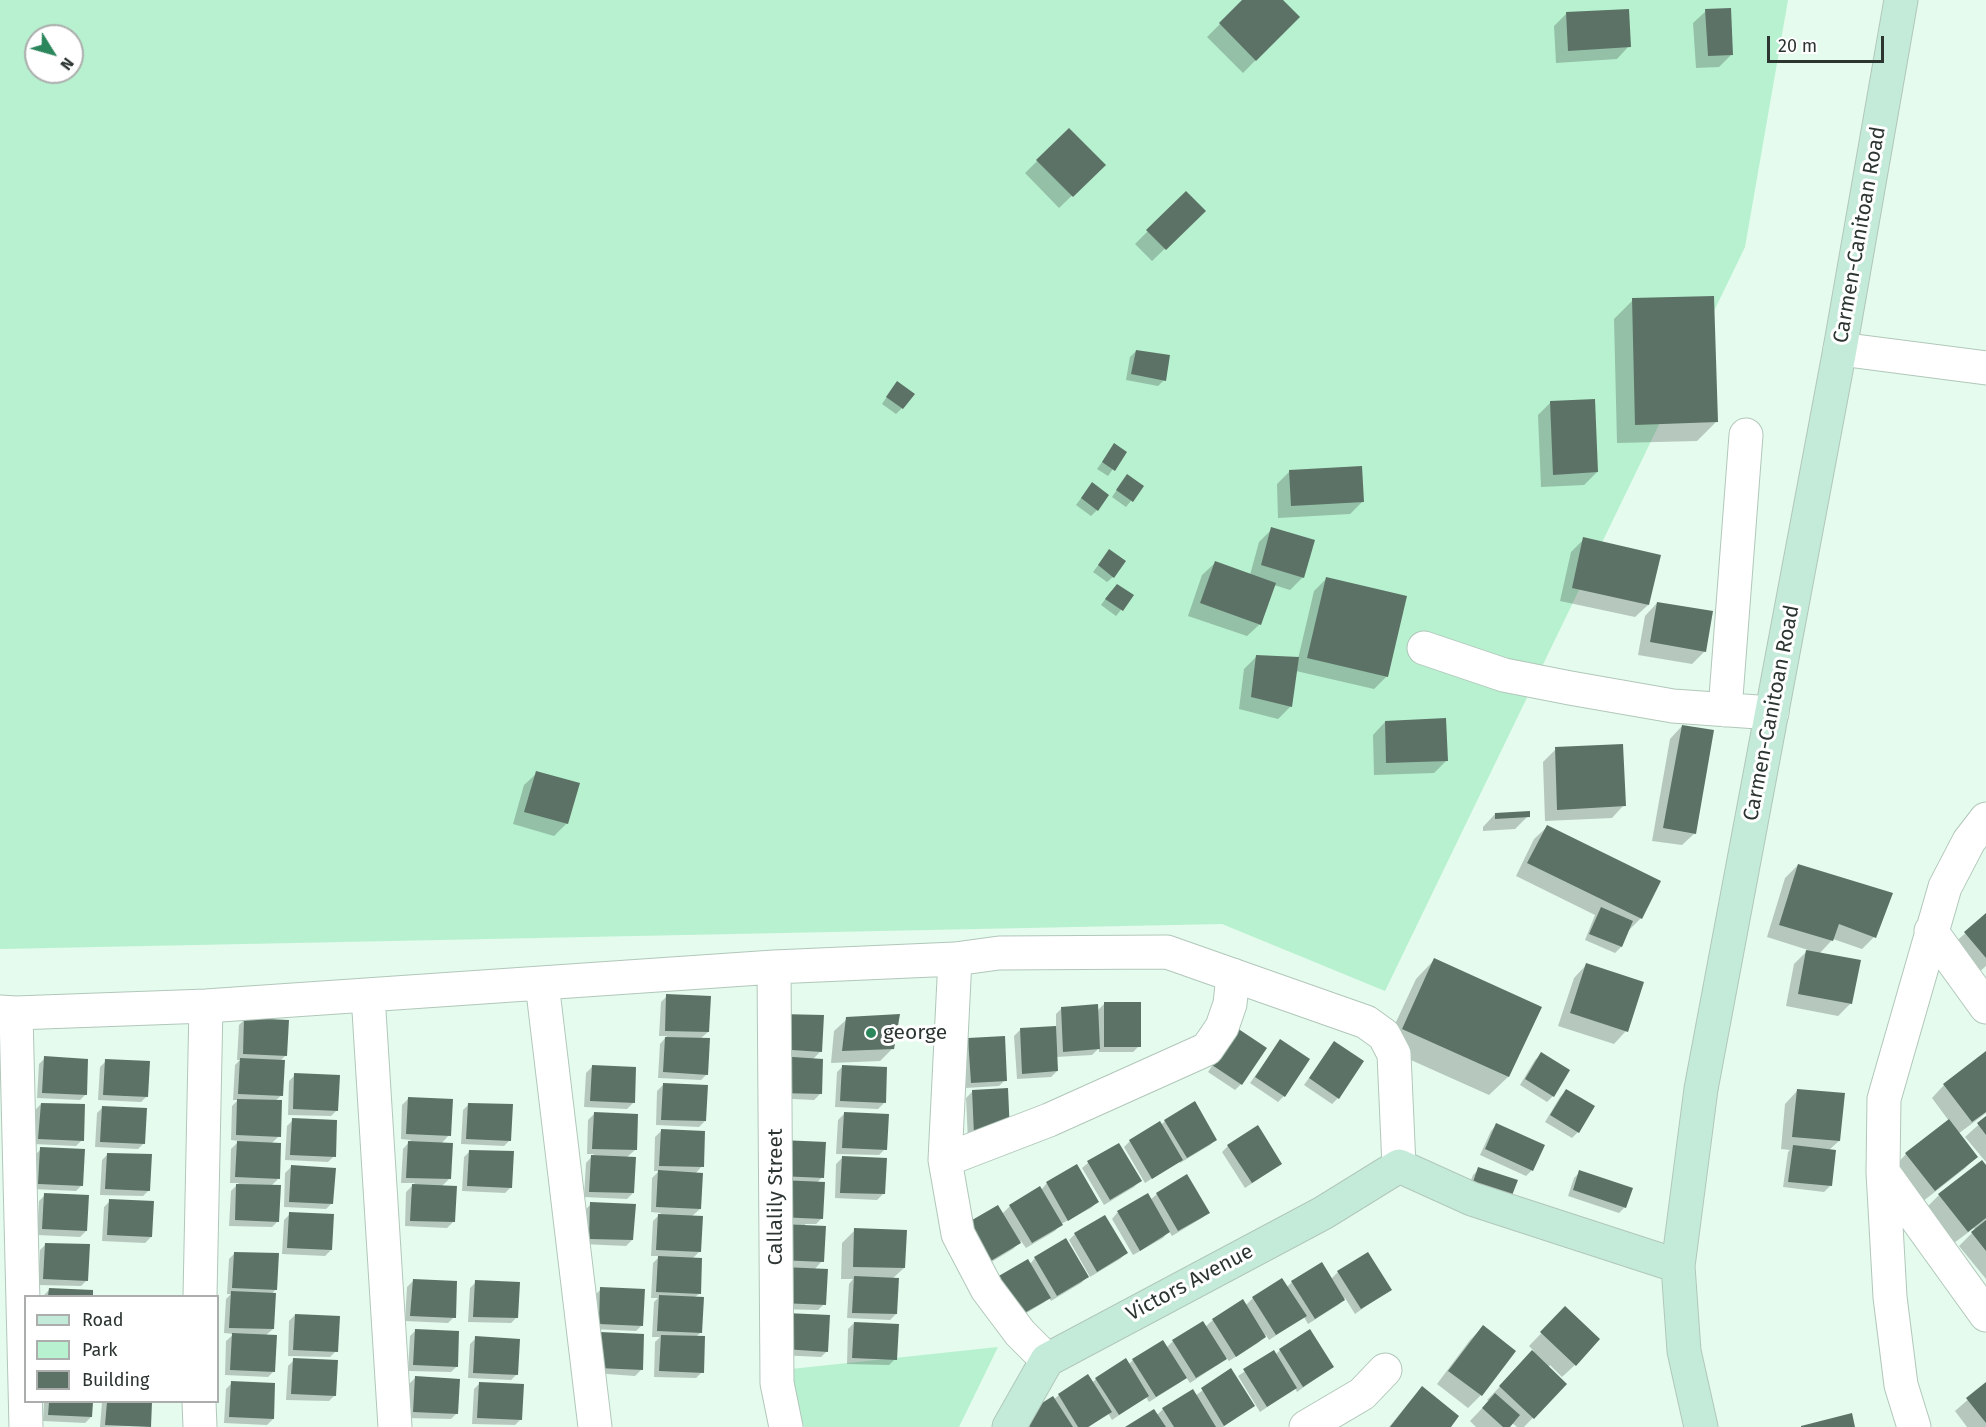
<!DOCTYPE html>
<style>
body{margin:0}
#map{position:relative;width:1986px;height:1427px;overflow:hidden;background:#e4fbed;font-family:"Fira Sans",sans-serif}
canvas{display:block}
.legend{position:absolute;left:24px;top:1295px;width:195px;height:108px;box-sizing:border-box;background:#fff;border:2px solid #abaeac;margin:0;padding:8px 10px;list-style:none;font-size:18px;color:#2c3530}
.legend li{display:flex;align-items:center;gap:12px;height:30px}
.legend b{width:30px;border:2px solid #abaeac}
.north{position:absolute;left:24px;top:24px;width:60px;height:60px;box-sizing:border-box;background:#fff;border:2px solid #abaeac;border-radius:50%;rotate:127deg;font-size:16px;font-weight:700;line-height:24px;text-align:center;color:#2c3530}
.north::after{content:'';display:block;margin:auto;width:21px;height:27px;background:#2c865b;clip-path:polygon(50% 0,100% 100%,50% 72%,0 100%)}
.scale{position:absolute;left:1767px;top:36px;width:117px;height:27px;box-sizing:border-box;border:3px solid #2c3530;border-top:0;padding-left:8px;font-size:18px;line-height:21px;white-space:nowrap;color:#2c3530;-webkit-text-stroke:4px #fff;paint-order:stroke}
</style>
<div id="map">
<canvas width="1986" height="1427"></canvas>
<ul class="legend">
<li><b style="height:8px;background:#c4ebd9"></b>Road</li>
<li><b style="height:16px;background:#b8f1d0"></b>Park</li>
<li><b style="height:16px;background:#5d7266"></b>Building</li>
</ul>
<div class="north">N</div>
<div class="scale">20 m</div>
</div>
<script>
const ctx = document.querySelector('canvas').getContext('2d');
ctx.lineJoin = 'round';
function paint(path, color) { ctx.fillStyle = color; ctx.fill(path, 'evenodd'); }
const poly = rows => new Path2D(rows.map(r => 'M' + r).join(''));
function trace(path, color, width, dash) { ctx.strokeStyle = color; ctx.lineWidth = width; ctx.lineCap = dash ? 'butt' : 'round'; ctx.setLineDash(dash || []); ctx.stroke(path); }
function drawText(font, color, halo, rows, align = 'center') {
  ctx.font = font + ' "Fira Sans",sans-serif'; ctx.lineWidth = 6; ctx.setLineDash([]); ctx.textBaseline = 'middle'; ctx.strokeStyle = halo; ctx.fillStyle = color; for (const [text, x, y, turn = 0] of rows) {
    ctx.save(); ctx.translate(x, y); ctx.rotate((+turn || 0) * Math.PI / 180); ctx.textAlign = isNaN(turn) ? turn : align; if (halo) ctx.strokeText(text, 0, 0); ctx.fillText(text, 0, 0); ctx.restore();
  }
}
paint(poly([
 [0,0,1788,0,1745,247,1385,991,1222,924,0,949],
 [36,36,72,36,72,72,36,72],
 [998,1347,959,1427,804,1427,801,1419,791,1369]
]), '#b8f1d0');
paint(poly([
 [1244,0,1281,0,1298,17,1243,73,1207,37],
 [1706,11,1732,54,1719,67,1696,68,1693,23],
 [1567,13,1629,46,1617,59,1556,63,1554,26],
 [1069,130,1104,165,1059,208,1025,173],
 [1186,193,1204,211,1152,261,1135,244],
 [1633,300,1716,422,1697,441,1617,443,1614,319],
 [1136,351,1164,380,1158,386,1126,380,1130,357],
 [892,389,902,408,896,414,882,404],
 [1551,402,1597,472,1584,485,1541,487,1538,415],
 [1114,445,1125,452,1108,476,1097,469],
 [1290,471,1362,502,1350,514,1278,518,1277,484],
 [1122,482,1142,487,1126,507,1112,497],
 [1087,490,1097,510,1091,516,1076,505],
 [1272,529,1303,577,1290,590,1274,585,1260,624,1247,636,1188,616,1202,575,1215,563,1250,575,1259,542],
 [1584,539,1648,605,1635,617,1560,601,1571,552],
 [1109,551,1113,577,1107,582,1093,572],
 [1326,579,1387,676,1374,689,1296,671,1291,706,1278,719,1239,709,1244,669,1257,656,1298,659,1314,591],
 [1111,591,1132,596,1116,616,1101,605],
 [1657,603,1705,651,1692,664,1638,655,1645,616],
 [1385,722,1447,760,1434,773,1374,775,1373,735],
 [1682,726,1695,833,1682,845,1652,841,1670,739],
 [1556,749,1624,805,1612,818,1545,821,1543,762],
 [537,773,567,823,554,836,513,824,524,785],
 [1495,814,1528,816,1515,829,1483,831,1483,827],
 [1547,827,1641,918,1628,931,1621,947,1615,953,1585,940,1595,915,1516,876,1534,839],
 [1798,865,1874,937,1862,949,1833,939,1819,954,1851,1003,1838,1016,1786,1006,1794,964,1808,950,1767,937,1785,878],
 [1986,915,1986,966,1977,974,1952,945],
 [1434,960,1540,1008,1508,1077,1489,1095,1384,1048,1416,979],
 [1586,965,1626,1031,1614,1044,1558,1026,1574,978],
 [667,996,708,1032,700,1039,707,1074,701,1080,658,1078,660,1044,667,1036,659,1036,661,1002],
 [1105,1003,1139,1046,1133,1052,1099,1052,1099,1048,1092,1055,1056,1057,1057,1071,1051,1077,1017,1079,1014,1036,1020,1030,1056,1028,1056,1014,1062,1008,1096,1012],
 [245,1019,286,1055,280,1061,282,1095,275,1101,279,1136,271,1144,278,1179,271,1186,278,1221,272,1227,229,1226,231,1191,239,1183,230,1183,231,1149,239,1141,231,1140,232,1106,238,1100,233,1100,235,1065,240,1060,237,1060,239,1025],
 [847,1019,893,1048,880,1061,831,1063,834,1031],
 [774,1021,821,1051,812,1060,820,1094,814,1100,771,1098],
 [1232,1036,1241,1084,1235,1090,1208,1072],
 [969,1039,1005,1080,999,1086,965,1088,963,1045],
 [1280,1041,1284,1096,1278,1102,1250,1083],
 [1334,1043,1338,1098,1332,1104,1304,1085],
 [1986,1053,1986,1113,1958,1134,1976,1157,1964,1169,1922,1202,1894,1167,1906,1154,1949,1121,1932,1098,1944,1085],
 [1541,1054,1553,1096,1547,1102,1520,1085,1535,1060],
 [45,1058,86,1094,80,1100,37,1098,39,1064],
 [106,1061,147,1096,141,1102,98,1100,100,1067],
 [843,1066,884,1103,878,1109,835,1107,837,1072],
 [592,1067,633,1103,627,1109,584,1107,586,1073],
 [295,1075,337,1110,331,1116,288,1115,289,1081],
 [663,1085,705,1121,699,1127,656,1125,657,1091],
 [1006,1090,968,1141,966,1098,972,1092],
 [1566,1091,1593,1107,1578,1132,1572,1138,1545,1122,1560,1097],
 [1797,1091,1839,1141,1829,1150,1830,1186,1824,1192,1783,1187,1788,1152,1790,1150,1781,1149,1785,1104],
 [408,1099,449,1135,441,1144,450,1178,441,1187,453,1222,447,1228,405,1226,406,1192,415,1183,401,1183,403,1149,411,1140,401,1139,402,1105],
 [41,1104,82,1140,76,1146,33,1144,35,1110],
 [469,1104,510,1140,504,1146,461,1144,463,1110],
 [103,1107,144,1143,138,1149,95,1147,97,1113],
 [594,1114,635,1150,626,1158,633,1193,627,1199,584,1197,586,1163,594,1154,587,1154,588,1120],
 [844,1114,885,1149,879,1155,836,1154,838,1120],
 [1986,1118,1986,1162,1965,1137],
 [293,1120,334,1156,328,1162,285,1160,287,1126],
 [1165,1121,1216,1139,1210,1145,1180,1163,1179,1161,1145,1183,1124,1147,1130,1141,1161,1125],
 [1496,1125,1532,1170,1526,1176,1480,1155,1491,1131],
 [661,1131,702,1166,695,1174,700,1209,691,1217,700,1251,692,1259,700,1293,694,1298,701,1332,696,1337,702,1372,696,1378,654,1377,655,1342,660,1337,652,1337,654,1302,658,1298,651,1298,653,1263,660,1256,651,1256,653,1221,661,1213,651,1212,652,1178,659,1171,654,1171,655,1137],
 [1228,1146,1281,1164,1245,1188,1222,1152],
 [775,1148,822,1177,816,1184,822,1218,816,1224,805,1224,805,1226,822,1261,814,1270,824,1304,818,1310,776,1309],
 [41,1149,82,1185,76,1191,33,1189,35,1155],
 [470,1151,511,1187,505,1193,462,1191,464,1157],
 [108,1154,149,1190,143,1196,100,1195,102,1160],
 [842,1158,883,1194,877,1200,835,1198,836,1164],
 [1088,1163,1140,1181,1134,1187,1104,1205,1082,1168],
 [1076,1166,1097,1202,1091,1208,1061,1224,1055,1231,1026,1248,1021,1241,1013,1249,983,1267,1002,1214,1010,1206,1041,1190,1047,1183],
 [291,1167,332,1203,326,1209,284,1207,285,1173],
 [1986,1168,1986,1279,1959,1246,1975,1230,1974,1228,1954,1243,1927,1207,1939,1195],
 [1479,1169,1504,1203,1467,1191,1473,1175],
 [1580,1172,1625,1207,1619,1213,1568,1196,1574,1178],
 [1157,1194,1208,1213,1202,1218,1172,1236,1169,1231,1163,1238,1133,1255,1112,1219,1117,1213,1147,1195,1150,1200],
 [45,1195,86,1231,80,1237,37,1235,39,1201],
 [110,1201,151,1237,145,1243,102,1241,104,1207],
 [591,1204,632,1240,626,1246,583,1244,585,1210],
 [290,1214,331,1250,325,1256,282,1254,284,1220],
 [1105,1217,1126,1253,1120,1259,1090,1277,1069,1240,1075,1234],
 [855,1230,904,1268,892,1279,896,1314,890,1320,847,1318,849,1284,853,1279,841,1279,842,1243],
 [46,1244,87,1280,81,1286,38,1285,40,1250],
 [235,1253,276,1289,271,1295,273,1329,265,1336,274,1371,268,1377,225,1375,226,1341,234,1334,224,1333,226,1299,231,1294,227,1294,229,1259],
 [1035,1258,1087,1277,1081,1283,1051,1301,1049,1298,1043,1303,1013,1321,1030,1264],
 [1338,1272,1390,1289,1355,1314,1345,1298,1338,1305,1308,1324,1304,1317,1269,1340,1266,1335,1258,1343,1229,1361,1226,1357,1219,1364,1190,1383,1186,1377,1179,1383,1149,1402,1146,1397,1112,1420,1108,1413,1089,1427,1020,1427,1059,1395,1092,1383,1096,1379,1128,1365,1133,1360,1166,1348,1173,1341,1205,1327,1213,1320,1245,1306,1253,1298,1287,1287,1292,1282,1331,1279],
 [413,1281,454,1317,448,1323,405,1321,407,1287],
 [476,1282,517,1317,511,1323,468,1322,470,1288],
 [601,1289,642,1325,636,1331,593,1329,595,1295],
 [49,1290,92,1291,92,1296,43,1296],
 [295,1315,336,1351,330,1357,288,1356,289,1321],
 [786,1315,827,1351,821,1357,778,1355],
 [1553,1321,1575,1365,1562,1377,1550,1365,1548,1368,1565,1384,1524,1427,1517,1427,1512,1423,1508,1427,1476,1427,1470,1421,1489,1401,1487,1400,1534,1351,1529,1346],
 [854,1323,895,1359,889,1365,847,1364,848,1329],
 [1483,1327,1481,1395,1468,1408,1437,1384,1470,1340],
 [416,1330,457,1366,451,1372,408,1371,410,1336],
 [476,1338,517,1374,511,1380,468,1378,470,1344],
 [594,1340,641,1370,635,1376,593,1373],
 [1280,1350,1332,1367,1297,1392,1295,1388,1260,1412,1238,1376,1273,1352,1275,1355],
 [294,1360,335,1395,329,1401,286,1400,288,1366],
 [1230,1370,1253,1406,1223,1427,1128,1427,1157,1415,1163,1409,1195,1396],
 [415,1378,457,1413,451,1419,408,1418,409,1384],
 [232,1383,273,1419,267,1425,224,1423,226,1389],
 [480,1383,521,1419,515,1425,472,1424,474,1389],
 [1986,1384,1986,1427,1967,1427,1955,1411],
 [1422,1388,1449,1427,1389,1427,1410,1401],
 [44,1402,92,1402,91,1417,85,1423,43,1421],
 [102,1402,150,1402,149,1426,100,1427]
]), '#0003');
paint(poly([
 [1242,0,1283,0,1300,17,1256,61,1219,23],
 [1731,8,1733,55,1708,56,1705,9],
 [1629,9,1631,47,1568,51,1566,12],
 [1069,128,1106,165,1073,197,1036,160],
 [1186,191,1206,211,1166,250,1146,230],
 [1714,296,1718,422,1635,425,1632,298],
 [1136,350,1170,355,1166,381,1131,374],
 [897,381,915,394,903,409,886,397],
 [1595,399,1598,472,1553,475,1550,401],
 [1114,443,1127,452,1115,471,1102,462],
 [1362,466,1364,502,1291,506,1289,470],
 [1127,474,1144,486,1133,502,1116,490],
 [1092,482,1109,495,1098,511,1081,498],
 [1271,527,1315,540,1304,578,1261,565],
 [1583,537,1661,555,1649,605,1572,588],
 [1109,549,1126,561,1114,578,1098,565],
 [1215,561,1276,583,1261,625,1200,603],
 [1326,577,1407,596,1388,677,1307,658],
 [1117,584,1134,595,1123,611,1105,599],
 [1657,602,1713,611,1706,652,1650,642],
 [1256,655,1299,657,1292,707,1251,697],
 [1446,718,1448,761,1386,763,1385,721],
 [1682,725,1714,730,1696,834,1663,828],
 [1623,744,1626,806,1557,810,1555,747],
 [536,771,580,783,568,824,524,812],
 [1530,811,1530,817,1495,819,1495,813],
 [1547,825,1661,881,1642,919,1527,863],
 [1798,864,1893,893,1876,938,1839,924,1833,941,1779,925],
 [1601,907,1633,921,1622,947,1589,934],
 [1986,913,1986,958,1964,932],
 [1806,950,1861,960,1852,1004,1798,994],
 [1434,958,1542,1007,1509,1077,1402,1029],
 [1586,963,1644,982,1628,1032,1570,1013],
 [666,994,711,996,709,1032,665,1031],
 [1104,1002,1141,1002,1141,1047,1104,1047],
 [1098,1004,1100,1049,1063,1052,1061,1007],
 [779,1014,824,1015,822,1052,777,1049],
 [900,1014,894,1049,842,1051,846,1017],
 [244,1018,289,1020,287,1056,243,1054],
 [1056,1026,1058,1071,1022,1074,1020,1028],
 [1237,1028,1267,1048,1242,1085,1212,1065],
 [1005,1036,1007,1081,971,1083,968,1038],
 [665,1037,710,1038,708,1075,663,1072],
 [1280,1039,1310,1059,1285,1097,1255,1077],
 [1334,1041,1364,1061,1339,1099,1309,1078],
 [1986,1051,1986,1112,1972,1122,1943,1084],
 [1541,1052,1570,1070,1554,1097,1525,1079],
 [44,1056,88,1059,87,1095,42,1093],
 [778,1056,823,1059,822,1094,777,1093],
 [240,1058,285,1060,283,1096,238,1094],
 [105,1059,150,1061,148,1097,103,1095],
 [592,1065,636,1067,635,1103,590,1101],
 [842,1065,887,1067,886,1103,840,1101],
 [294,1073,340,1075,338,1111,293,1109],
 [663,1083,708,1085,706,1121,661,1120],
 [1008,1088,1010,1133,974,1135,972,1090],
 [1566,1089,1595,1106,1579,1133,1550,1115],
 [1797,1089,1845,1093,1840,1141,1792,1137],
 [408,1097,453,1099,451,1136,406,1134],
 [237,1099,282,1100,281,1137,236,1135],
 [1195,1101,1217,1140,1187,1158,1164,1120],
 [41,1103,85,1104,84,1141,38,1139],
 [468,1103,513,1104,511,1141,466,1139],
 [102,1106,147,1108,145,1144,100,1142],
 [594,1112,638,1114,637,1150,592,1149],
 [844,1112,889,1114,887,1150,842,1148],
 [1986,1116,1986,1135,1977,1123],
 [292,1118,337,1120,336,1157,290,1155],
 [1949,1119,1978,1157,1935,1191,1905,1153],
 [1160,1121,1183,1160,1152,1179,1129,1140],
 [1496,1123,1545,1145,1533,1171,1485,1149],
 [1258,1125,1282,1164,1252,1183,1227,1145],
 [661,1129,705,1131,704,1167,659,1166],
 [781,1140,826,1142,824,1178,779,1176],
 [237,1141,281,1143,280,1179,235,1177],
 [408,1141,453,1143,451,1179,406,1178],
 [1119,1143,1142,1181,1110,1200,1087,1161],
 [1793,1145,1836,1150,1832,1186,1788,1182],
 [40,1147,85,1149,83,1186,38,1184],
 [469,1150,514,1151,512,1188,467,1186],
 [107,1153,152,1154,150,1191,105,1189],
 [591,1155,636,1157,634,1193,589,1192],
 [842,1156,887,1158,885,1194,840,1193],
 [1982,1160,1986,1165,1986,1218,1968,1232,1938,1194],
 [1077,1164,1099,1202,1068,1221,1046,1182],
 [291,1165,336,1168,333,1204,289,1202],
 [1478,1167,1518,1180,1511,1198,1472,1185],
 [658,1170,703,1173,701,1209,656,1207],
 [1579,1170,1633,1188,1626,1208,1573,1190],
 [1187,1174,1210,1213,1178,1231,1156,1193],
 [780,1180,825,1182,823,1219,778,1217],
 [236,1184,281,1185,279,1222,235,1220],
 [412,1184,457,1186,455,1222,410,1221],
 [1040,1186,1063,1225,1032,1243,1009,1205],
 [44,1193,89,1195,87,1231,42,1229],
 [1148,1193,1170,1232,1140,1251,1117,1211],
 [109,1199,154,1201,152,1237,107,1235],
 [590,1202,636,1204,633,1240,589,1239],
 [998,1205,1021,1243,989,1262,967,1223],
 [289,1212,334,1214,332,1250,287,1248],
 [658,1214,703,1216,701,1252,656,1250],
 [1105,1215,1128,1253,1097,1272,1074,1233],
 [1986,1220,1986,1251,1971,1232],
 [781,1224,826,1226,824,1262,779,1260],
 [854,1228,907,1230,905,1268,853,1267],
 [1066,1238,1089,1277,1057,1296,1034,1257],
 [45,1243,90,1244,88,1281,43,1279],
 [234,1252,279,1253,277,1290,232,1288],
 [1368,1252,1392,1290,1361,1309,1337,1271],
 [658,1256,702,1258,701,1294,656,1292],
 [1028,1259,1051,1298,1019,1316,997,1277],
 [1322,1262,1345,1300,1315,1319,1291,1281],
 [783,1267,828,1269,826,1305,781,1303],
 [854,1276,899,1278,897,1314,852,1313],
 [1282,1278,1307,1316,1276,1335,1252,1297],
 [413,1279,457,1281,456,1318,410,1316],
 [475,1280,520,1282,518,1318,473,1317],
 [600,1287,645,1289,643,1326,599,1324],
 [49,1288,93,1290,93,1296,48,1296],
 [231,1291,276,1293,274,1329,229,1328],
 [659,1295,704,1297,702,1333,657,1331],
 [1243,1299,1266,1337,1236,1357,1212,1319],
 [1565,1306,1600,1339,1576,1366,1540,1332],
 [786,1313,830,1315,828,1352,784,1349],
 [295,1314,340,1316,338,1352,293,1350],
 [1203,1321,1227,1359,1196,1378,1172,1340],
 [854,1322,899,1324,897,1360,852,1358],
 [1483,1325,1516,1351,1482,1396,1448,1371],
 [415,1329,459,1331,458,1367,413,1365],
 [1310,1329,1334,1367,1303,1387,1279,1349],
 [600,1332,644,1334,643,1370,598,1368],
 [232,1333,277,1335,275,1372,230,1370],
 [661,1335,705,1336,704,1373,659,1371],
 [475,1336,520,1339,518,1375,473,1373],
 [1163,1340,1187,1378,1156,1397,1132,1359],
 [1274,1350,1297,1388,1267,1407,1243,1369],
 [1532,1350,1567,1384,1534,1419,1499,1386],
 [293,1358,338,1360,336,1396,291,1394],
 [1126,1358,1149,1396,1119,1415,1095,1378],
 [1231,1368,1255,1406,1224,1426,1201,1388],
 [1088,1374,1112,1412,1088,1427,1078,1427,1058,1394],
 [415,1376,460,1379,458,1414,413,1412],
 [231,1381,275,1383,274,1419,229,1417],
 [479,1382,524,1384,522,1420,477,1418],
 [1986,1382,1986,1423,1966,1398],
 [1422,1386,1459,1416,1451,1427,1390,1427],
 [1193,1389,1216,1427,1174,1427,1162,1408],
 [1495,1393,1520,1415,1510,1427,1503,1427,1482,1408],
 [1053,1396,1073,1427,1030,1427,1023,1415],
 [49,1402,93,1402,92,1417,48,1415],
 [107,1402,152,1402,151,1427,105,1425],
 [1154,1409,1166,1427,1125,1427],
 [1852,1413,1855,1427,1801,1427,1801,1426]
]), '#5d7266');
const street = poly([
 [1840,349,1986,368],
 [1424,648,1504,675,1570,688,1673,706,1772,713],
 [1725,710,1746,435],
 [1931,931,1986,1007],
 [955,959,945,1160,958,1234,987,1289,1020,1333,1047,1360],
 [774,967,777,1383,786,1427],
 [542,983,595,1427],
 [368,995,395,1427],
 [0,1012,16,1013,206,1006,774,967,955,959,999,953,1167,952,1366,1022,1384,1035,1394,1054,1399,1166],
 [16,1013,26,1427],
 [945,1160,1049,1120,1207,1049,1222,1027,1230,1004,1233,975],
 [1883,1172,1986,1315],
 [200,1296,206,1006],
 [199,1402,200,1427],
 [1306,1427,1362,1394,1385,1370],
 [1914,1427,1901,1385,1890,1297,1883,1172,1884,1099,1945,887,1969,841,1986,819]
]);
const secondary = poly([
 [1009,1427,1047,1360,1323,1213,1399,1166,1472,1199,1678,1266],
 [1701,1427,1684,1351,1678,1266,1701,1089,1840,349,1901,0]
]);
trace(street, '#b1c7ba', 35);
trace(secondary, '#b1c7ba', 35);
trace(street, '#fff', 33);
trace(secondary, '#c4ebd9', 33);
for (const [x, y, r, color] of [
 [871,1033,6,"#2c865b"]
]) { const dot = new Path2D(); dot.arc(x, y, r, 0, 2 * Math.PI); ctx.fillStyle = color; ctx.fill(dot); trace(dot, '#fff', 2); }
drawText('21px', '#2c3530', '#fff', [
 ["Carmen-Canitoan Road",1860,235,-80],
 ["Carmen-Canitoan Road",1772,713,-79],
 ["Callalily Street",776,1197,-90],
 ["Victors Avenue",1190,1283,-28]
]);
drawText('21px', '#2c3530', '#fff', [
 ["george",883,1033]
], 'left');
</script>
